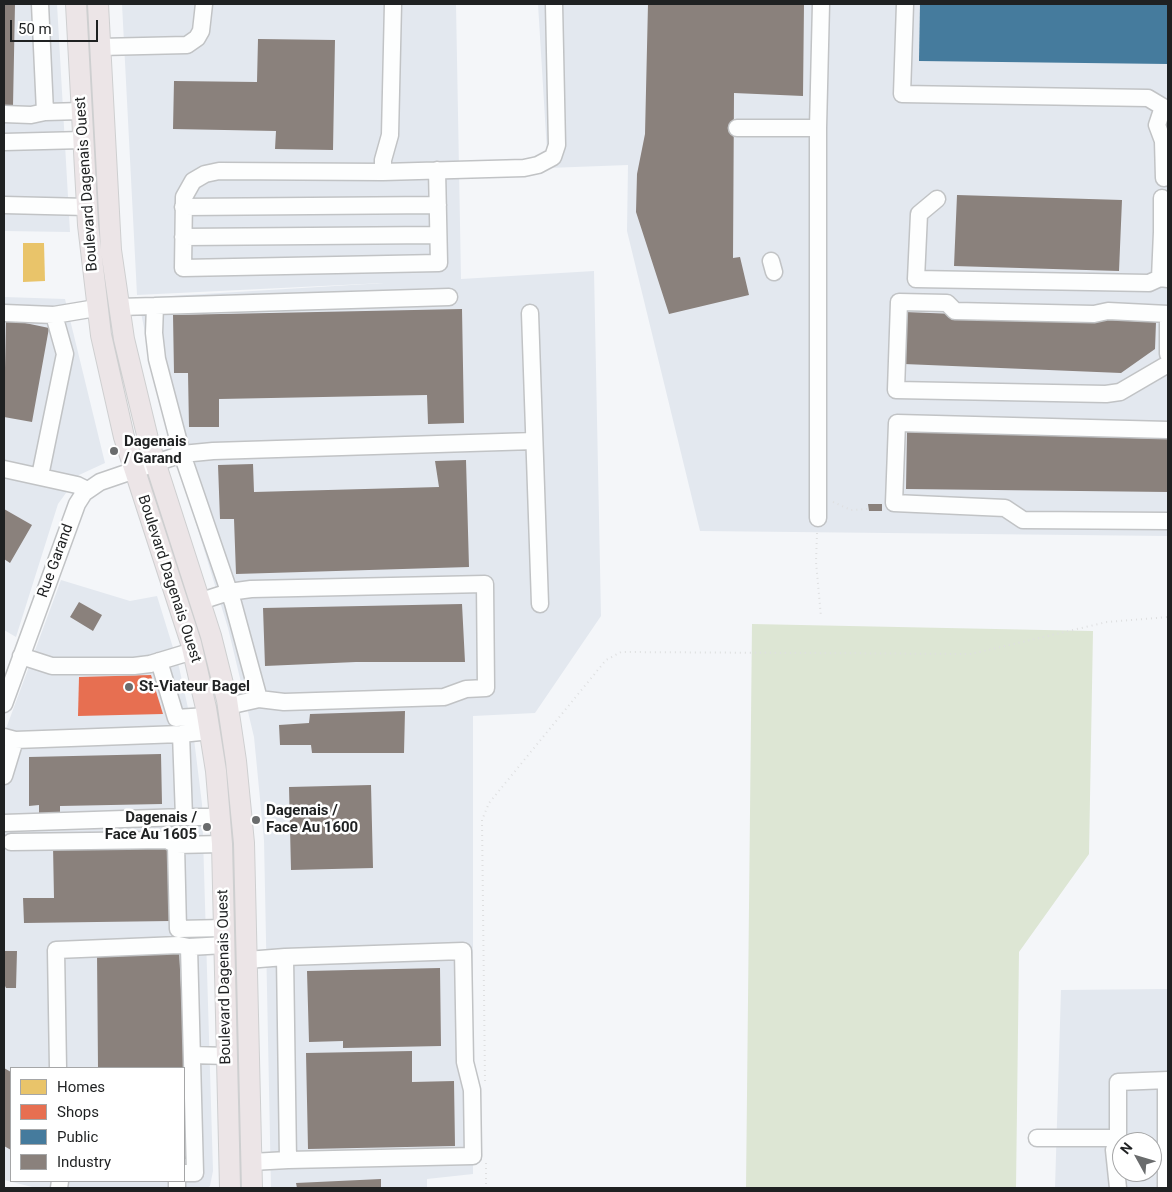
<!DOCTYPE html>
<style>
body{margin:0}
#map{position:relative;width:1172px;height:1192px;overflow:hidden;background:#f4f6f9;font-family:Roboto,sans-serif}
canvas{display:block}
.frame{position:absolute;inset:0;border:5px solid #1f2122;pointer-events:none}
.legend{position:absolute;left:10px;top:1067px;width:175px;height:115px;box-sizing:border-box;background:#fff;border:1px solid #a5a6a7;margin:0;padding:6px 9px;list-style:none;font-size:15px;color:#1f2122}
.legend li{display:flex;align-items:center;gap:10px;height:25px}
.legend b{width:25px;border:1px solid #a5a6a7}
.north{position:absolute;left:1112px;top:1132px;width:50px;height:50px;box-sizing:border-box;background:#fff;border:1px solid #a5a6a7;border-radius:50%;rotate:309deg;font-size:14px;font-weight:700;line-height:20px;text-align:center;color:#1f2122}
.north::after{content:'';display:block;margin:auto;width:18px;height:22px;background:#6a6c6d;clip-path:polygon(50% 0,100% 100%,50% 72%,0 100%)}
.scale{position:absolute;left:10px;top:20px;width:88px;height:22px;box-sizing:border-box;border:2px solid #1f2122;border-top:0;padding-left:6px;font-size:15px;line-height:18px;white-space:nowrap;color:#1f2122;-webkit-text-stroke:4px #fff;paint-order:stroke}
</style>
<div id="map">
<canvas width="1172" height="1192"></canvas>
<div class="frame"></div>
<ul class="legend">
<li><b style="height:14px;background:#e9c46a"></b>Homes</li>
<li><b style="height:14px;background:#e76f51"></b>Shops</li>
<li><b style="height:14px;background:#457b9d"></b>Public</li>
<li><b style="height:14px;background:#8a817c"></b>Industry</li>
</ul>
<div class="north">N</div>
<div class="scale">50 m</div>
</div>
<script>
const ctx = document.querySelector('canvas').getContext('2d');
ctx.lineJoin = 'round';
function paint(path, color) { ctx.fillStyle = color; ctx.fill(path, 'evenodd'); }
const poly = rows => new Path2D(rows.map(r => 'M' + r).join(''));
function trace(path, color, width, dash) { ctx.strokeStyle = color; ctx.lineWidth = width; ctx.lineCap = dash ? 'butt' : 'round'; ctx.setLineDash(dash || []); ctx.stroke(path); }
function drawText(font, color, halo, rows, align = 'center') {
  ctx.font = font + ' Roboto,sans-serif'; ctx.lineWidth = 5; ctx.setLineDash([]); ctx.textBaseline = 'middle'; ctx.strokeStyle = halo; ctx.fillStyle = color; for (const [text, x, y, turn = 0] of rows) {
    ctx.save(); ctx.translate(x, y); ctx.rotate((+turn || 0) * Math.PI / 180); ctx.textAlign = isNaN(turn) ? turn : align; if (halo) ctx.strokeText(text, 0, 0); ctx.fillText(text, 0, 0); ctx.restore();
  }
}
paint(poly([
 [4,4,57,4,70,232,4,231],
 [122,4,456,4,461,279,594,271,601,616,535,713,473,716,473,1174,427,1179,427,1188,271,1188,264,840,254,737,228,628,159,402,138,298,384,283,137,295],
 [538,4,1168,4,1168,536,700,531,627,231,628,165,548,168],
 [4,297,65,299,105,463,79,475,58,504,16,637,4,630],
 [61,580,130,601,157,596,179,667,193,731,202,804,213,1171,210,1186,207,1188,36,1188,4,1180,4,734],
 [11,1068,184,1068,184,1181,11,1181],
 [1168,989,1168,1188,1055,1188,1061,990],
 [1122,1142,1152,1142,1152,1172,1122,1172]
]), '#e3e8ef');
paint(poly([
 [752,624,1093,631,1089,854,1019,952,1016,1188,746,1188]
]), '#dde6d4');
paint(poly([
 [23,243,44,243,45,281,23,282]
]), '#e9c46a');
paint(poly([
 [151,675,163,714,78,716,79,677]
]), '#e76f51');
paint(poly([
 [920,4,1168,4,1168,64,919,61]
]), '#457b9d');
paint(poly([
 [4,4,15,4,13,106,4,106],
 [648,4,804,4,803,96,734,93,733,258,740,257,749,295,669,314,636,212,637,174,645,134],
 [258,39,335,40,333,150,275,149,276,131,173,129,174,81,257,82],
 [957,195,1122,200,1119,271,954,266],
 [462,309,464,423,428,424,427,395,219,399,219,427,189,427,188,373,174,373,173,315],
 [905,312,1156,322,1155,349,1121,373,904,364],
 [6,319,49,328,32,422,4,417],
 [907,432,1168,439,1168,492,906,489],
 [466,460,469,567,236,574,234,519,220,519,218,465,253,464,254,492,439,487,435,461],
 [868,504,882,504,882,511,869,511],
 [4,509,32,525,10,563,4,559],
 [79,602,102,615,93,631,70,617],
 [462,604,465,662,356,662,265,666,263,608],
 [405,711,404,753,312,753,311,745,280,745,279,725,309,723,310,714],
 [161,754,162,804,60,806,60,815,39,815,39,805,29,806,29,757],
 [371,785,373,868,291,870,289,787],
 [169,844,170,921,24,923,23,898,54,898,53,846],
 [179,950,185,1068,98,1068,97,953],
 [4,951,17,951,16,988,6,988,4,984],
 [440,968,441,1046,343,1048,343,1041,309,1042,307,971],
 [412,1051,412,1082,454,1081,455,1146,308,1149,306,1053],
 [4,1068,11,1072,11,1150,4,1146],
 [184,1076,189,1159,184,1159],
 [381,1179,381,1188,297,1188,296,1183]
]), '#8a817c');
const minor = poly([
 [40,4,45,112,82,111],
 [393,4,390,135,383,160,383,172,524,168,538,165,553,157,557,145,554,4],
 [905,4,902,94,1148,98,1168,110],
 [100,47,187,45,197,38,201,31,204,4],
 [1163,107,1157,125,1163,141,1164,178],
 [4,114,31,115,45,112],
 [737,128,818,128,821,4],
 [818,128,818,518],
 [4,142,83,140],
 [383,172,219,171,205,174,193,181,184,197,183,268,439,263,437,170],
 [937,199,919,214,916,279,1149,283,1160,278],
 [4,205,87,207],
 [183,207,438,205],
 [1162,232,1162,198],
 [1168,232,1162,232,1160,278,1168,279],
 [183,237,438,235],
 [771,261,774,272],
 [155,306,449,297],
 [119,307,155,306,154,333,157,359,182,454,233,603,259,699,228,706],
 [4,313,54,315],
 [530,313,540,604],
 [1168,314,1108,311,1094,314,955,311,947,303,899,302,896,390,1106,394,1120,392,1168,364],
 [1168,314,1168,354],
 [1168,430,897,423,894,503,1005,508,1023,520,1168,521],
 [4,469,77,485,87,490],
 [40,476,65,354,54,315,96,308],
 [201,601,229,592,251,589,485,584,486,688,466,689,444,697,284,702,259,699],
 [21,656,52,666,134,666,150,664,193,651],
 [159,661,176,718,207,716],
 [4,704,77,504,84,493,100,482,182,454,213,451,534,441],
 [210,731,181,734,184,817,220,817],
 [15,740,181,734],
 [4,776,15,740,4,737],
 [4,823,184,817],
 [11,842,167,840,176,845],
 [222,844,176,845,178,929,224,928],
 [285,957,463,951,465,1062,472,1090,473,1156,288,1160],
 [247,960,285,957,288,1160,251,1162],
 [192,1055,227,1056],
 [58,1068,56,950,179,945,189,947],
 [1166,1081,1166,1188],
 [1037,1138,1118,1138],
 [184,1173,195,1173,189,947,225,945],
 [177,1181,177,1188],
 [59,1188,60,1181],
 [1118,1188,1114,1150,1118,1138,1118,1082,1168,1080]
]);
const major = poly([
 [76,4,88,225,101,335,124,437,191,643,206,708,216,771,222,844,230,1188],
 [98,4,111,250,124,339,149,443,211,636,227,700,236,761,244,843,252,1188]
]);
trace(minor, '#c1c3c5', 19);
trace(major, '#cecfd0', 22);
trace(poly([
 [833,502,851,510,868,509],
 [817,533,816,562,821,617],
 [485,1081,482,820,489,803,606,660,621,652,971,654,1107,622,1168,617],
 [486,1163,486,1188]
]), '#dedfe0', 2, [1, 4]);
trace(minor, '#fdfefe', 16);
trace(major, '#ece5e7', 20);
for (const [x, y, r, color] of [
 [114,451,5,"#6a6c6d"],
 [129,687,5,"#6a6c6d"],
 [256,820,5,"#6a6c6d"],
 [207,827,5,"#6a6c6d"]
]) { const dot = new Path2D(); dot.arc(x, y, r, 0, 2 * Math.PI); ctx.fillStyle = color; ctx.fill(dot); trace(dot, '#fff', 2); }
drawText('15px', '#1f2122', '#fff', [
 ["Boulevard Dagenais Ouest",87,184,-94],
 ["Rue Garand",56,561,-70],
 ["Boulevard Dagenais Ouest",169,579,72],
 ["Boulevard Dagenais Ouest",225,977,-91]
]);
drawText('bold 15px', '#1f2122', '#fff', [
 ["Dagenais",124,442],
 ["/ Garand",124,459],
 ["St-Viateur Bagel",139,687],
 ["Dagenais /",266,811],
 ["Face Au 1600",266,828],
 ["Dagenais /",197,818,"right"],
 ["Face Au 1605",197,835,"right"]
], 'left');
</script>
